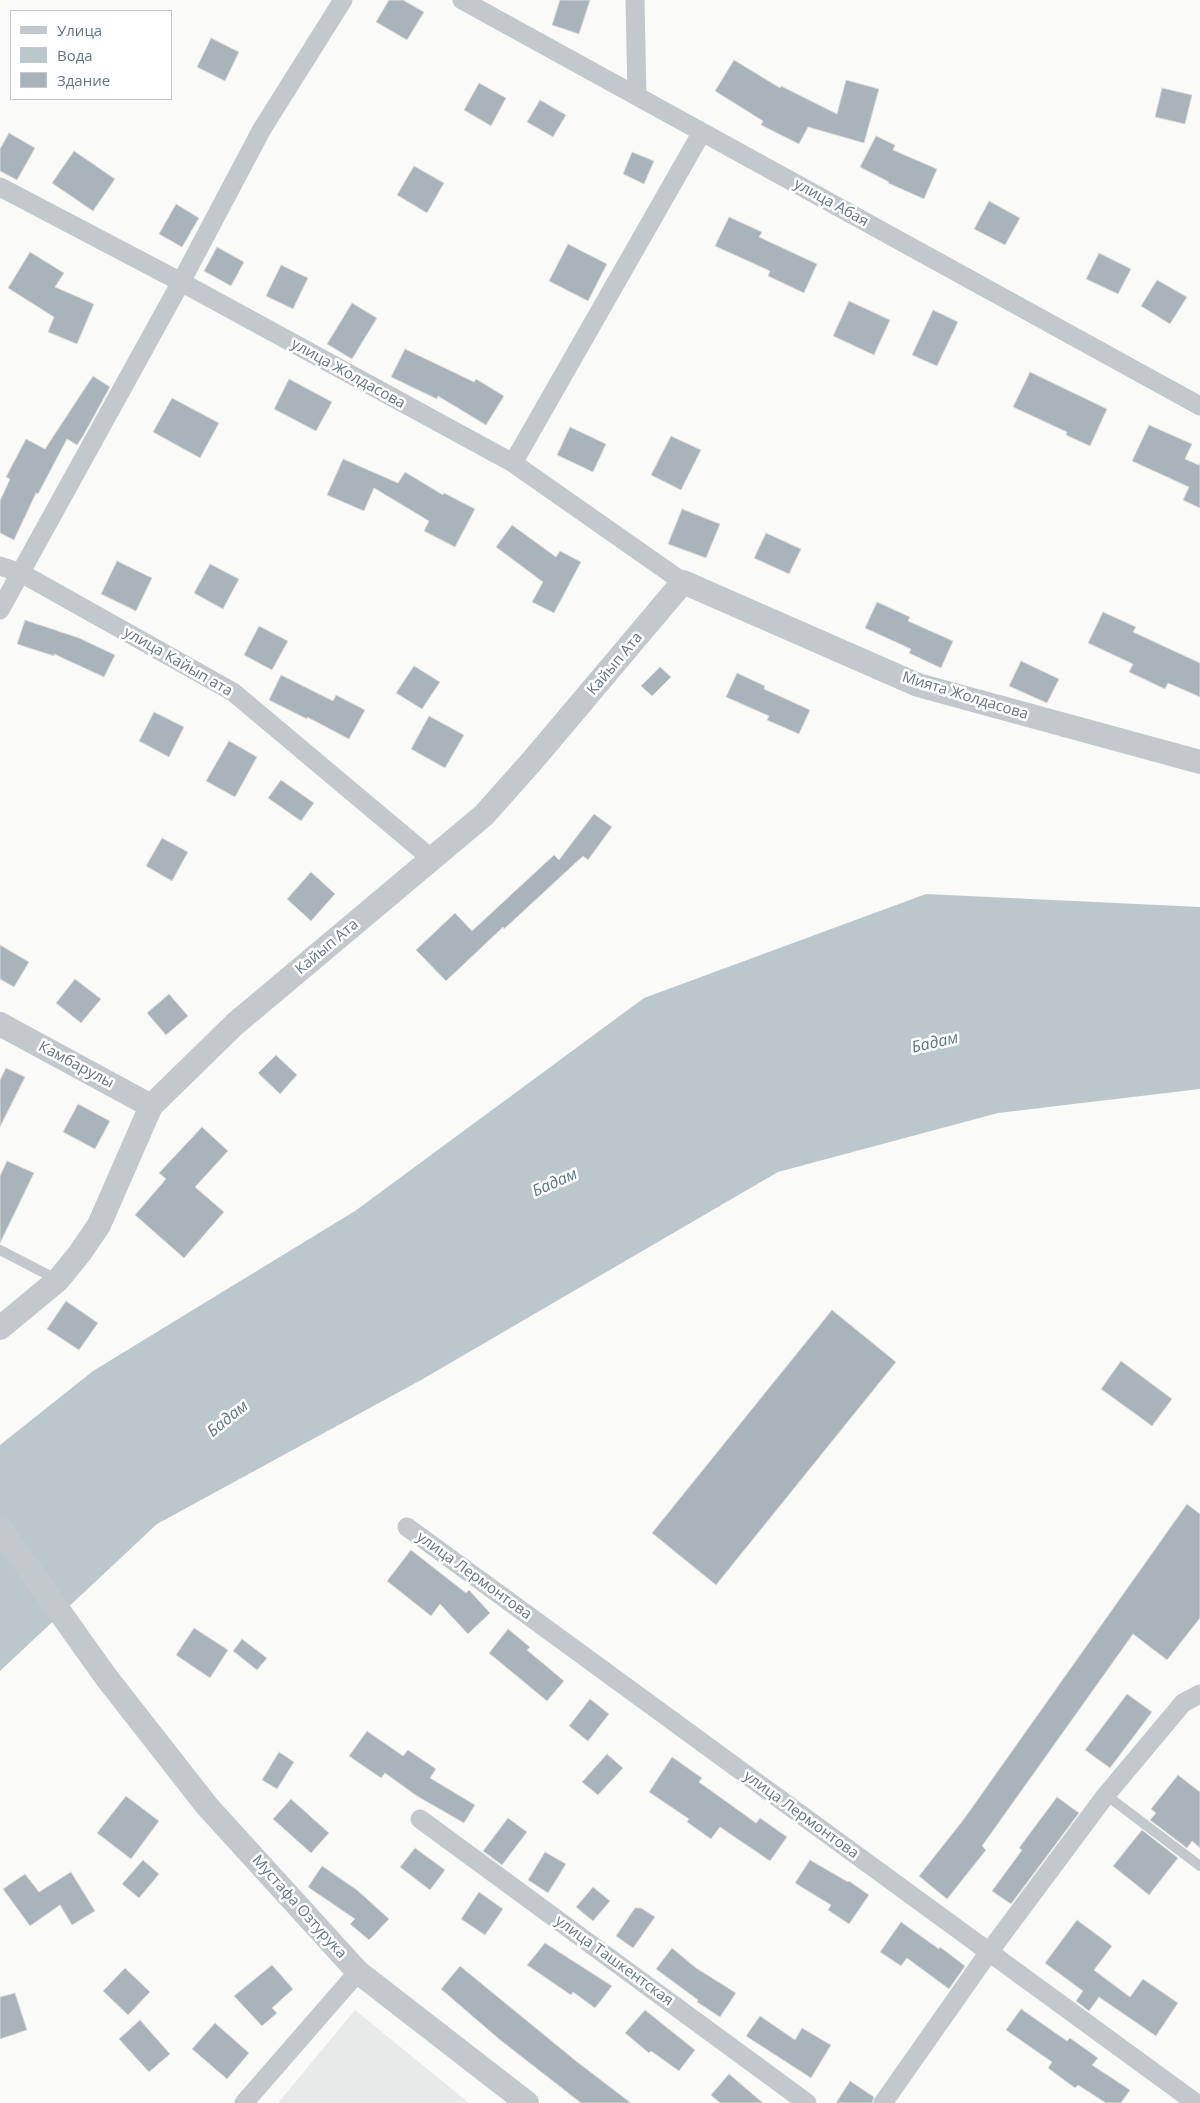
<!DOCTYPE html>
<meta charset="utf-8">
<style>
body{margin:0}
#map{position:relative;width:1200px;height:2103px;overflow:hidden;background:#fafaf8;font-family:"Open Sans",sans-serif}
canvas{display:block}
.legend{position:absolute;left:10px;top:10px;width:162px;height:90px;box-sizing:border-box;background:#fff;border:1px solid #c1c8cd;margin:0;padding:6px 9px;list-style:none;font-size:15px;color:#657683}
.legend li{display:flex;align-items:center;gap:10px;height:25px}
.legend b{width:25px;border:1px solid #c1c8cd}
</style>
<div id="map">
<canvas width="1200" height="2103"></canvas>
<ul class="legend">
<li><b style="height:6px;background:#c3c8cc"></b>Улица</li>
<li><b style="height:14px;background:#bbc7cb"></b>Вода</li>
<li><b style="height:14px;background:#aab3b9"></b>Здание</li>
</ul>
</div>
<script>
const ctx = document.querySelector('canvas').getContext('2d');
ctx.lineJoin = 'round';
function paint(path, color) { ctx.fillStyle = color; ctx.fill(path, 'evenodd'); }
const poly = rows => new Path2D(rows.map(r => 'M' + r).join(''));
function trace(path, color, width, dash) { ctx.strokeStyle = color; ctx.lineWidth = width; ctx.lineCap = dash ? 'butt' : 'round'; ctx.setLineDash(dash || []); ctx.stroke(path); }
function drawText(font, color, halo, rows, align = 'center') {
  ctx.font = font + ' "Open Sans",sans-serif'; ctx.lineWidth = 5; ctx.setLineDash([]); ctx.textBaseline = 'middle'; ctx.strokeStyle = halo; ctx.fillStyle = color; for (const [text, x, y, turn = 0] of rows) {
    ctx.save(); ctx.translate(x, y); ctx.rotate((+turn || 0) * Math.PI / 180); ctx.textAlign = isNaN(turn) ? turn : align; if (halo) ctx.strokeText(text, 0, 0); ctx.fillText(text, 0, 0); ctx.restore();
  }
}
paint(poly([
 [355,2010,469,2103,278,2103]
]), '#e8e9e9');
paint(poly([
 [926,894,1200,907,1200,1089,998,1113,778,1172,421,1380,157,1524,0,1671,0,1445,93,1371,355,1211,644,998]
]), '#bbc7cb');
const building = poly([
 [389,0,403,0,424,12,407,40,376,22,389,0],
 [560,0,590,0,579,34,552,25,560,0],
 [211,38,239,52,225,81,197,67,211,38],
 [734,60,780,88,781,86,837,114,846,80,879,89,864,143,808,127,799,144,761,125,763,121,715,91,734,60],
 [479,83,506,98,491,126,464,110,479,83],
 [1162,88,1192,95,1185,124,1155,117,1162,88],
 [540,100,566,115,553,137,527,122,540,100],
 [9,133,35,148,17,180,0,171,0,149,9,133],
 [876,136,895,145,893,150,937,169,924,199,888,183,889,182,860,167,876,136],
 [74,151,115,179,93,211,52,183,74,151],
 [632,152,654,161,644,184,623,174,632,152],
 [414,166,444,183,427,213,397,195,414,166],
 [989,201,1020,218,1005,245,974,229,989,201],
 [176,204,199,218,182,247,159,234,176,204],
 [729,217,762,232,759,237,817,264,804,293,768,276,770,271,715,246,729,217],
 [568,244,607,264,588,301,549,281,568,244],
 [217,247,244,262,231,286,204,271,217,247],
 [30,252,64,273,55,287,94,304,77,344,48,332,54,317,8,288,30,252],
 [1099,253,1131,269,1118,294,1086,279,1099,253],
 [281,265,308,278,293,309,266,296,281,265],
 [1157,280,1187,297,1170,324,1141,306,1157,280],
 [849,301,890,320,874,355,833,336,849,301],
 [352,303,377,318,352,359,327,344,352,303],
 [933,310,958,322,937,366,912,355,933,310],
 [405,349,474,382,476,379,504,396,486,425,438,396,437,399,391,377,405,349],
 [1030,372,1107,409,1090,446,1066,435,1067,432,1013,407,1030,372],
 [93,376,110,387,83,436,77,445,67,439,38,494,36,493,14,540,0,533,0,501,10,479,6,477,26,439,45,449,93,376],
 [289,379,332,402,316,431,274,409,289,379],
 [172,398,219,423,200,458,153,432,172,398],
 [1149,425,1192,444,1185,459,1199,465,1200,463,1200,508,1183,500,1189,487,1132,461,1149,425],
 [570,427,606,444,593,472,557,455,570,427],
 [671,436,701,450,681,490,651,475,671,436],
 [343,459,398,483,405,472,443,495,444,493,475,509,455,547,424,531,429,521,374,488,364,511,327,495,343,459],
 [682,509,720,524,706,558,668,544,682,509],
 [512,525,556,557,560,551,581,562,554,613,532,602,543,582,496,547,512,525],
 [766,533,801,549,789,574,754,558,766,533],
 [117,561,152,578,136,611,101,594,117,561],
 [210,564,239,579,223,609,194,593,210,564],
 [877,602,910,617,908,621,953,641,941,668,909,653,911,649,865,628,877,602],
 [1103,612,1136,627,1133,632,1200,663,1200,697,1168,683,1165,689,1129,672,1133,664,1088,643,1103,612],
 [25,620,79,638,115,655,104,677,54,654,54,656,17,644,25,620],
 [259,626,288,641,272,670,244,655,259,626],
 [1021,661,1059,679,1047,703,1009,686,1021,661],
 [414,666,440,682,422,709,396,693,414,666],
 [660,667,671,677,652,696,641,686,660,667],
 [737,673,765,686,764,689,810,710,799,734,767,720,769,716,726,697,737,673],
 [281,675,333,701,336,695,365,710,349,739,307,717,307,719,269,700,281,675],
 [154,712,184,727,169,757,139,741,154,712],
 [429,716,464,735,445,768,411,749,429,716],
 [229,741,257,757,235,797,206,781,229,741],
 [281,780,314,803,301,821,268,798,281,780],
 [594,814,612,827,588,860,583,856,504,929,503,927,446,981,416,950,455,913,472,931,554,855,559,860,594,814],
 [162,838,188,852,172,881,146,866,162,838],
 [311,872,335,894,311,921,287,899,311,872],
 [0,945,29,962,14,987,0,979,0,945],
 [75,979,101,999,81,1023,56,1003,75,979],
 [169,994,188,1016,166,1035,147,1013,169,994],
 [276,1055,297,1075,280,1094,258,1073,276,1055],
 [6,1068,25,1077,0,1127,0,1080,6,1068],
 [78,1104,110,1121,95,1149,63,1132,78,1104],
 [202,1127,228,1151,195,1187,224,1212,184,1258,135,1215,166,1179,159,1173,202,1127],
 [7,1161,34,1173,0,1243,0,1176,7,1161],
 [66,1301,98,1323,79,1350,47,1329,66,1301],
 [832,1310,896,1362,716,1585,652,1533,832,1310],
 [1121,1361,1172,1399,1152,1426,1101,1389,1121,1361],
 [1187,1504,1200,1514,1200,1618,1167,1660,1133,1634,982,1846,986,1850,947,1899,919,1876,964,1819,1187,1504],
 [411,1550,466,1593,469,1590,490,1613,468,1634,440,1604,431,1616,387,1581,411,1550],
 [194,1628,228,1650,210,1678,176,1655,194,1628],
 [508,1629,530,1647,527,1650,564,1681,547,1701,489,1653,508,1629],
 [242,1639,267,1658,257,1670,233,1651,242,1639],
 [1127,1694,1152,1712,1110,1768,1085,1750,1127,1694],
 [590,1699,609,1714,588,1741,569,1726,590,1699],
 [367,1731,403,1756,408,1750,436,1769,430,1778,475,1805,464,1823,417,1796,385,1773,381,1778,349,1756,367,1731],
 [279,1752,294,1762,277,1789,262,1780,279,1752],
 [607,1754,623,1768,598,1795,582,1782,607,1754],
 [672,1757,702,1778,699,1782,756,1823,760,1818,787,1837,770,1861,720,1827,711,1839,687,1822,689,1819,649,1792,672,1757],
 [1178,1775,1200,1792,1200,1848,1192,1841,1187,1848,1150,1820,1156,1813,1151,1809,1178,1775],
 [126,1796,159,1821,131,1859,97,1833,126,1796],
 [1057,1797,1079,1813,1011,1904,992,1891,1022,1850,1019,1848,1057,1797],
 [291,1799,329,1833,311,1853,273,1819,291,1799],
 [508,1818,527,1832,502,1865,483,1851,508,1818],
 [1142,1830,1178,1858,1149,1895,1113,1866,1142,1830],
 [415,1848,445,1870,430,1890,400,1867,415,1848],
 [545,1852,566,1864,548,1893,528,1880,545,1852],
 [143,1860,159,1874,139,1898,122,1884,143,1860],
 [810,1860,848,1882,849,1881,869,1895,849,1924,828,1910,831,1905,795,1883,810,1860],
 [322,1866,357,1890,389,1919,369,1940,350,1924,355,1919,308,1887,322,1866],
 [71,1872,95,1911,72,1925,60,1905,30,1926,3,1889,25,1874,39,1892,71,1872],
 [593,1887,610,1901,593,1921,576,1907,593,1887],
 [479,1892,503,1909,485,1935,461,1919,479,1892],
 [635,1908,641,1908,655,1917,633,1948,616,1936,635,1908],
 [1077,1920,1112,1946,1094,1970,1130,1997,1143,1979,1178,2003,1156,2036,1099,1997,1089,2011,1076,2001,1083,1991,1045,1963,1077,1920],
 [901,1922,939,1949,940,1947,965,1966,949,1989,907,1958,901,1966,880,1952,901,1922],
 [545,1943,612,1986,595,2008,573,1992,571,1995,527,1965,545,1943],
 [672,1948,696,1968,736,1993,720,2017,697,2002,698,2000,656,1969,672,1948],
 [272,1965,293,1989,272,2008,277,2013,262,2026,234,1996,272,1965],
 [460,1966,576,2061,631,2103,581,2103,499,2039,441,1989,460,1966],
 [125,1968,150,1992,128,2015,103,1991,125,1968],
 [15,1993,27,2030,0,2039,0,1997,15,1993],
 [1021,2009,1067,2041,1070,2038,1098,2058,1092,2065,1130,2090,1121,2103,1106,2103,1078,2085,1075,2088,1048,2068,1052,2062,1006,2030,1021,2009],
 [645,2010,695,2050,679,2071,651,2051,649,2053,625,2033,645,2010],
 [760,2016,795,2040,802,2028,831,2045,811,2078,746,2036,760,2016],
 [140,2020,170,2054,149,2072,119,2039,140,2020],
 [215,2023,249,2053,227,2079,192,2049,215,2023],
 [729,2074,763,2103,720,2103,711,2095,729,2074],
 [850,2081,874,2097,872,2103,836,2103,850,2081]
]);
paint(building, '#aab3b9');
trace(building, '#dcdcda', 1);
trace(poly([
 [0,1250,58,1280],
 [1106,1795,1200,1866]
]), '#c3c8cc', 10);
trace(poly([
 [462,0,1200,406],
 [635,0,637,96],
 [0,187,181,282,513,463,683,582],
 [513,463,702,132],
 [0,566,21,573,233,692,432,859],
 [0,610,181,282,262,129,343,0],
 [407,1527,1196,2103],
 [420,1819,807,2103],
 [244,2103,358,1972],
 [883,2103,989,1952,1106,1795,1183,1703,1200,1694]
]), '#c3c8cc', 19);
trace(poly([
 [0,1024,151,1106],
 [0,1328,58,1280,80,1253,99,1225,151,1106,235,1024,484,815,533,760,683,582,918,685,1200,762],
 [0,1528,106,1677,207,1806,358,1972,527,2103]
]), '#c3c8cc', 24);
drawText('15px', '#657683', '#fff', [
 ["улица Абая",831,203,29],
 ["улица Жолдасова",348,374,29],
 ["улица Кайып ата",178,662,30],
 ["Кайып Ата",615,664,-50],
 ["Мията Жолдасова",965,696,17],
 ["Кайып Ата",327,947,-40],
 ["Камбарулы",76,1065,28],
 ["улица Лермонтова",474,1576,36],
 ["улица Лермонтова",801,1815,36],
 ["Мустафа Озтурука",299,1907,48],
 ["улица Ташкентская",614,1961,36]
]);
drawText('italic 16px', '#60757c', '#fff', [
 ["Бадам",935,1043,-13],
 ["Бадам",555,1183,-24],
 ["Бадам",228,1419,-39]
]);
</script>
